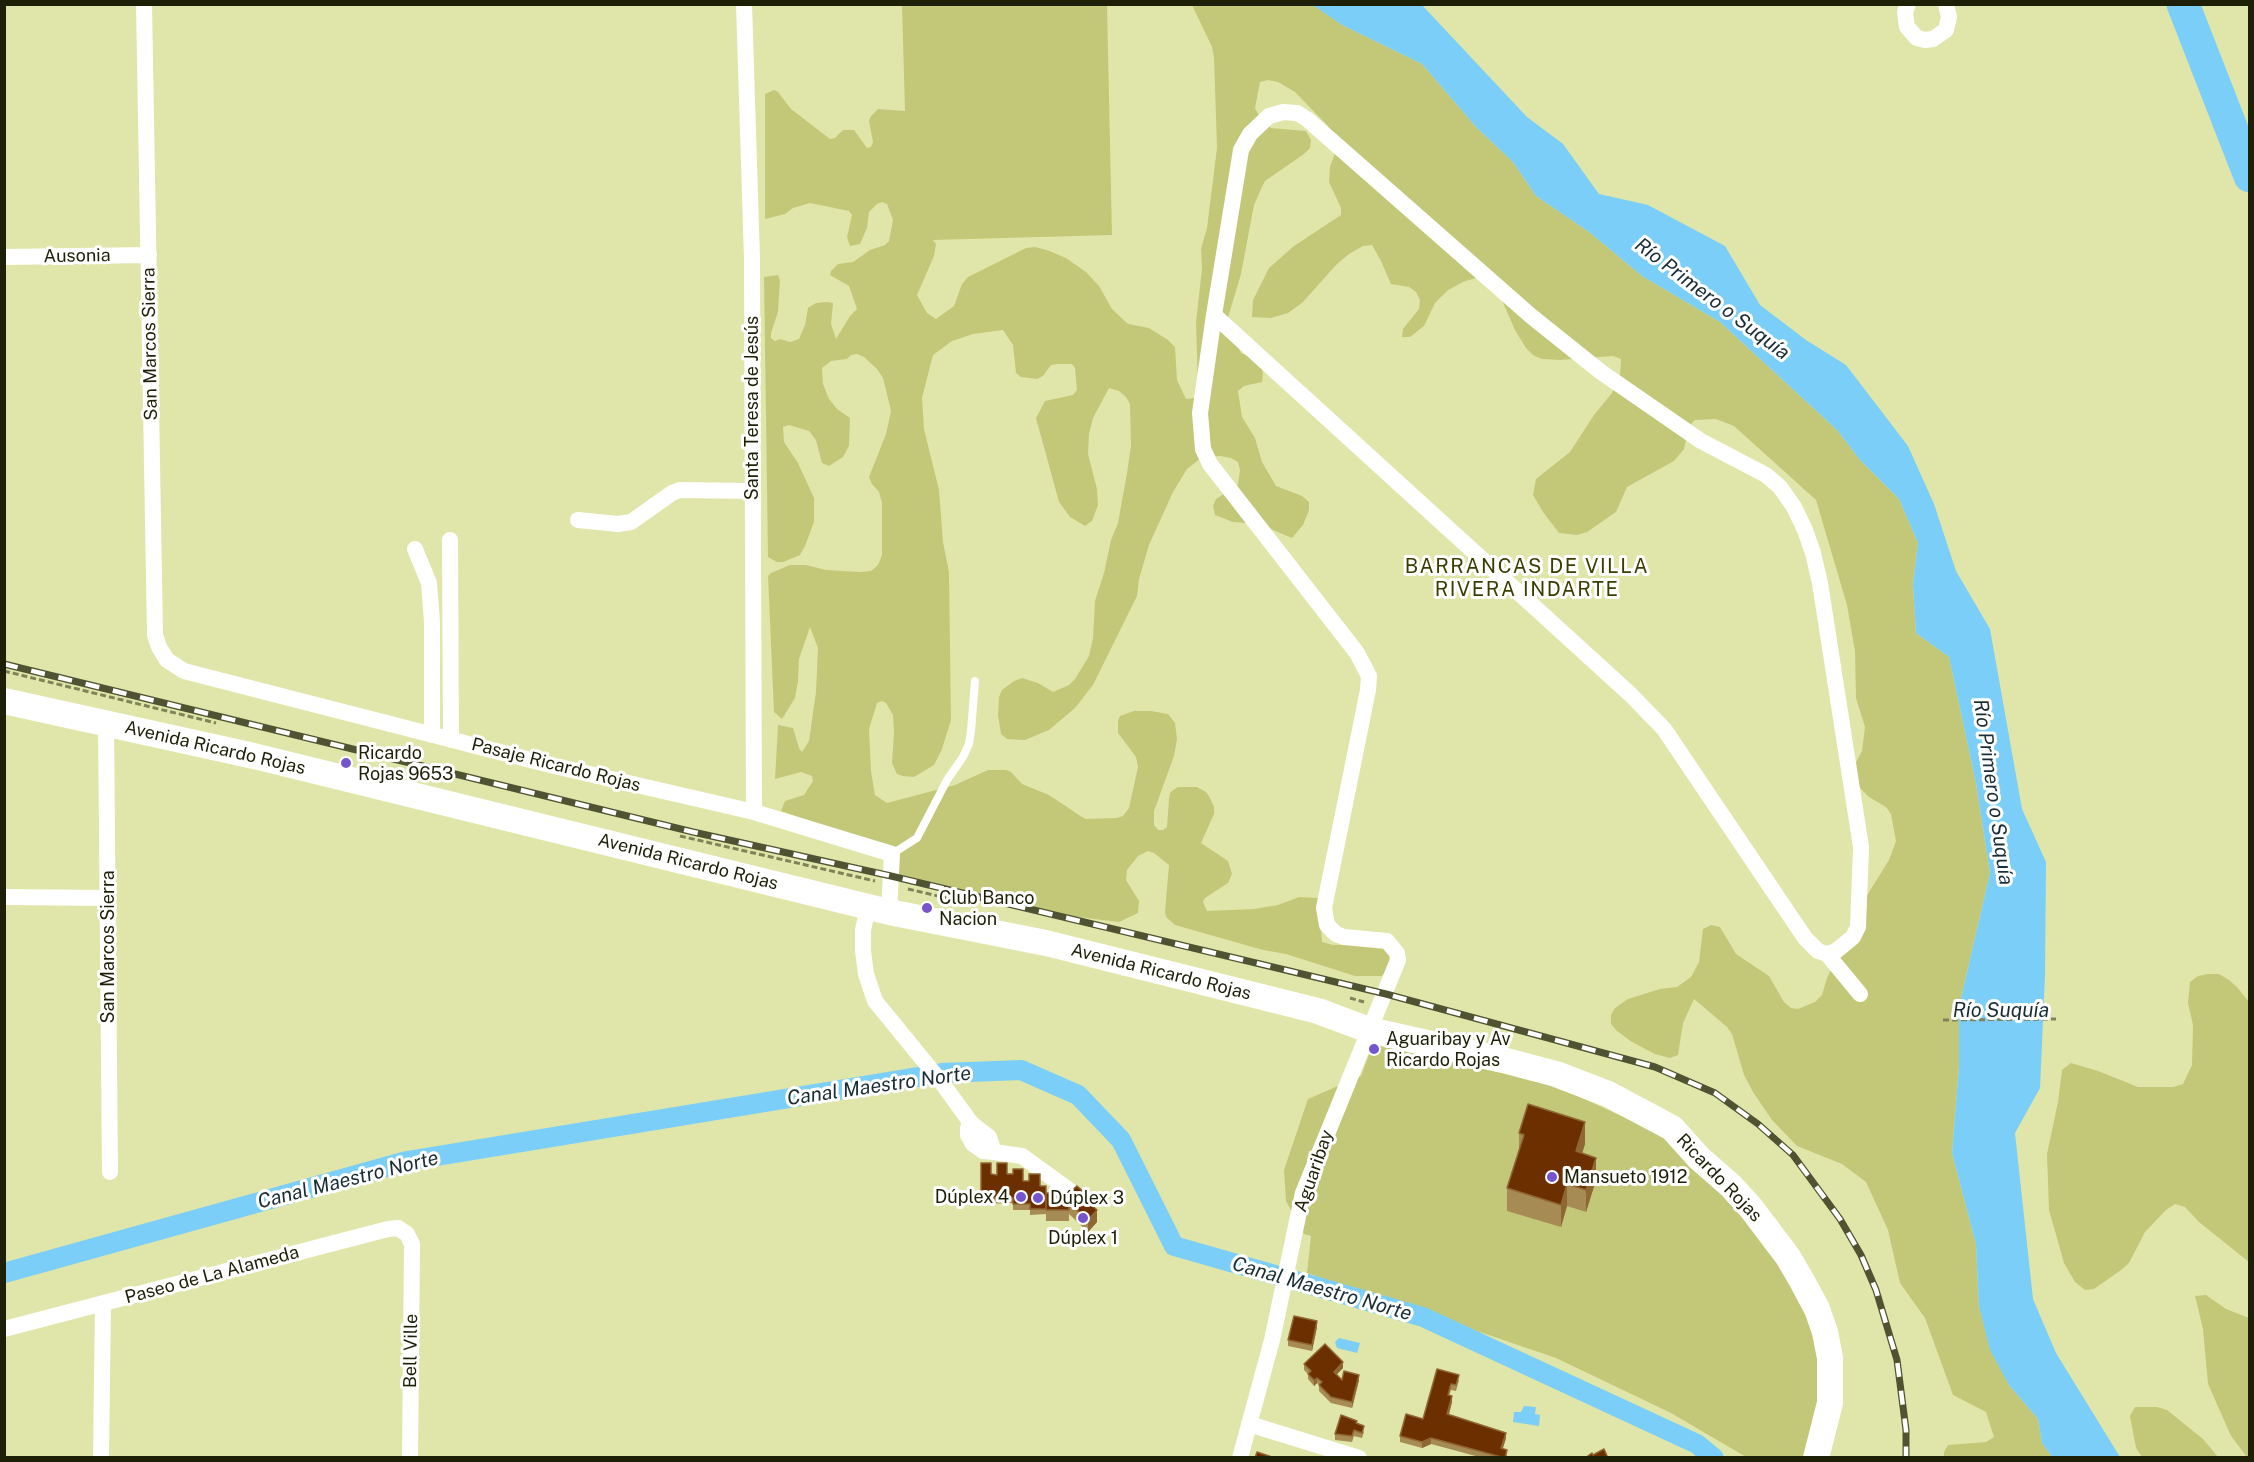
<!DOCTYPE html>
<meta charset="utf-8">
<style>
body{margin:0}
#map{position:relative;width:2254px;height:1462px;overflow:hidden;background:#e0e6a9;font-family:"Public Sans",sans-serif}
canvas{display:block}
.frame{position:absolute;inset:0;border:6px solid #1e1f07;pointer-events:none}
</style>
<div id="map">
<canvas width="2254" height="1462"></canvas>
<div class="frame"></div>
</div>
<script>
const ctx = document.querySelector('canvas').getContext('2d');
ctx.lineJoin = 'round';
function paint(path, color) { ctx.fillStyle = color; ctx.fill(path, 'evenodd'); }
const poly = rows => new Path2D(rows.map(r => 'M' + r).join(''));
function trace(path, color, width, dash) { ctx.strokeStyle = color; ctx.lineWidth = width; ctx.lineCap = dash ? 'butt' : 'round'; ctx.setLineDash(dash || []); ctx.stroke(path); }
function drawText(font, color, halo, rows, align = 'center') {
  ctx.font = font + ' "Public Sans",sans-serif'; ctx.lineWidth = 6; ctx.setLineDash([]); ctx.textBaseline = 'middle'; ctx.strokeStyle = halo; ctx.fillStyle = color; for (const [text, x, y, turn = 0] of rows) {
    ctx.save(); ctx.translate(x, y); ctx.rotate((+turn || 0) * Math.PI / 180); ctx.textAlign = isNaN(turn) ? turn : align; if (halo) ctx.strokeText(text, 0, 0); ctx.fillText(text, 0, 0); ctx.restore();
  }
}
paint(poly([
 [1313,4,1342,25,1422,64,1476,127,1513,162,1536,196,1589,232,1642,276,1720,322,1837,430,1860,460,1899,499,1918,543,1913,584,1916,633,1949,657,1976,783,1990,873,1959,1007,1959,1067,1952,1153,1976,1244,1979,1306,2009,1385,2038,1419,2042,1443,2052,1457,1944,1457,1944,1452,1948,1445,1986,1442,1994,1437,1986,1412,1953,1395,1925,1318,1900,1283,1888,1230,1866,1182,1842,1164,1797,1146,1772,1120,1753,1092,1744,1075,1732,1034,1727,1027,1694,999,1683,1023,1678,1055,1670,1058,1655,1054,1632,1042,1617,1031,1611,1024,1611,1015,1615,1008,1628,999,1660,989,1677,987,1691,977,1699,962,1703,929,1711,925,1720,927,1736,954,1769,976,1784,1002,1791,1008,1798,1009,1815,1002,1822,995,1827,978,1856,913,1889,860,1896,841,1891,814,1886,807,1869,797,1856,784,1854,766,1862,751,1865,727,1856,698,1855,651,1847,605,1816,500,1734,426,1716,419,1695,420,1689,426,1684,449,1674,461,1627,487,1616,512,1587,532,1577,535,1559,533,1543,512,1533,495,1536,479,1570,452,1594,415,1612,393,1620,377,1621,359,1613,356,1560,360,1542,359,1533,355,1526,348,1515,330,1496,287,1481,277,1465,281,1448,290,1435,303,1424,326,1410,337,1402,337,1403,329,1419,309,1420,300,1416,292,1409,287,1391,284,1381,261,1372,245,1363,246,1349,254,1336,265,1303,302,1288,313,1271,318,1252,317,1253,300,1269,268,1294,246,1341,215,1341,208,1329,182,1330,167,1336,150,1335,141,1327,125,1295,92,1278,82,1268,80,1260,82,1255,108,1259,116,1271,128,1306,131,1311,140,1310,148,1304,154,1265,181,1261,189,1254,205,1241,274,1227,321,1241,353,1256,359,1261,365,1263,373,1262,382,1244,386,1238,391,1242,417,1255,438,1262,462,1276,486,1302,496,1309,502,1309,510,1303,525,1292,538,1259,524,1233,522,1215,515,1213,506,1216,499,1238,485,1240,470,1238,462,1231,458,1220,456,1201,458,1187,469,1173,492,1149,545,1139,579,1137,596,1093,685,1075,708,1049,730,1025,740,1007,739,1001,734,998,715,999,697,1002,690,1014,681,1022,678,1038,683,1053,692,1069,685,1075,679,1089,656,1093,638,1095,601,1104,573,1111,540,1118,523,1127,473,1131,446,1130,404,1126,397,1119,391,1109,388,1093,418,1089,434,1088,454,1097,489,1098,505,1092,521,1085,526,1070,517,1059,502,1036,418,1045,401,1073,395,1077,390,1075,368,1072,364,1058,364,1051,365,1043,376,1037,379,1021,377,1016,373,1013,345,1003,330,973,334,952,341,933,355,922,398,924,429,939,490,943,542,949,572,951,720,942,749,934,765,914,777,903,776,897,774,892,763,894,733,893,715,886,703,882,701,877,703,869,729,871,771,875,795,887,803,955,785,988,770,1006,770,1011,772,1022,784,1049,795,1082,817,1086,819,1117,818,1123,816,1129,808,1138,767,1136,757,1118,733,1118,721,1120,716,1134,711,1151,711,1168,714,1175,723,1177,739,1174,756,1154,811,1154,825,1158,830,1163,830,1167,827,1169,799,1170,793,1173,790,1178,787,1197,787,1206,792,1209,796,1214,807,1214,814,1201,843,1228,861,1232,874,1228,883,1205,898,1203,902,1207,911,1254,909,1278,905,1299,897,1319,898,1322,942,1333,945,1365,944,1382,948,1393,954,1392,964,1382,976,1355,976,1286,954,1263,950,1175,925,1166,917,1165,911,1169,865,1154,853,1148,851,1138,856,1127,870,1126,880,1139,901,1138,913,1119,922,1062,915,929,885,894,873,891,849,781,811,785,801,804,795,813,781,812,776,801,772,775,779,778,725,793,728,799,748,802,752,809,741,816,692,818,648,810,627,799,659,798,681,795,698,782,719,774,712,768,576,771,573,790,565,806,565,826,570,860,572,871,571,878,565,882,555,882,503,879,492,872,484,869,477,886,434,891,411,883,378,877,369,864,357,857,354,851,355,847,359,831,361,822,368,823,384,829,399,837,409,850,418,849,446,843,457,829,466,822,463,816,440,809,431,789,425,783,427,784,442,798,463,814,498,814,522,805,546,800,555,783,562,777,562,768,557,764,277,778,275,780,280,778,312,771,333,771,338,775,341,780,339,790,342,799,339,805,325,808,308,816,303,827,302,833,303,831,324,836,339,850,316,857,309,849,286,830,275,831,271,838,264,853,262,870,250,885,245,889,241,893,220,887,204,882,202,877,204,869,212,867,228,860,244,850,246,847,237,852,215,849,211,810,203,793,208,785,214,765,219,765,94,774,90,778,92,791,109,830,139,835,138,843,130,854,130,867,148,871,147,873,142,869,121,871,116,878,109,905,111,902,5,1107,5,1112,235,933,240,936,244,934,256,917,295,927,313,936,319,954,306,962,284,968,277,1026,248,1035,247,1047,250,1066,258,1086,272,1099,286,1112,309,1128,324,1149,328,1168,340,1175,347,1177,380,1186,399,1195,398,1198,388,1196,323,1202,268,1201,249,1207,228,1217,148,1214,58,1212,47,1192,5],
 [2208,974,2219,974,2229,980,2237,987,2249,1002,2249,1262,2199,1222,2185,1207,2175,1204,2166,1210,2145,1232,2129,1263,2121,1270,2094,1289,2085,1290,2075,1282,2064,1263,2049,1210,2047,1154,2058,1102,2062,1070,2071,1063,2098,1071,2138,1087,2173,1087,2183,1084,2192,1065,2193,1025,2188,1003,2190,982,2198,976],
 [1375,1039,1547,1082,1663,1135,1779,1253,1810,1318,1823,1380,1822,1414,1807,1457,1746,1457,1671,1413,1556,1358,1307,1273,1311,1236,1304,1234,1286,1201,1284,1170,1308,1099,1361,1076],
 [2206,1295,2226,1309,2249,1318,2249,1457,2247,1457,2231,1436,2208,1384,2203,1329,2195,1296],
 [2135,1407,2157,1407,2167,1410,2203,1439,2218,1457,2142,1457,2136,1448,2130,1416]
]), '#c3c879');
paint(poly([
 [1313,5,1422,5,1527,117,1563,144,1599,194,1648,205,1725,246,1760,305,1806,340,1846,365,1908,446,1934,504,1956,571,1990,629,2022,809,2046,862,2045,976,2040,1088,2015,1133,2033,1299,2056,1353,2120,1457,2052,1457,2042,1443,2038,1419,2009,1385,1990,1350,1979,1306,1976,1244,1952,1153,1959,1067,1959,1007,1990,873,1976,783,1949,657,1916,633,1913,584,1918,543,1899,499,1860,460,1837,430,1720,322,1642,276,1589,232,1536,196,1513,162,1476,127,1422,64,1342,25],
 [1339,1338,1360,1343,1357,1353,1337,1348,1335,1342],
 [1524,1406,1536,1407,1535,1414,1540,1415,1539,1426,1513,1422,1514,1412,1521,1412]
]), '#7bcef8');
trace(poly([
 [4,1273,407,1161,942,1073,1021,1070,1078,1095,1121,1140,1174,1246,1423,1317,1697,1444,1714,1458]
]), '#7bcef8', 20);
trace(poly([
 [2183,4,2250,176]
]), '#7bcef8', 33);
trace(poly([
 [4,671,216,723],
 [680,836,875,881],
 [908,889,977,905],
 [1350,998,1364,1002],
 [1943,1020,2056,1019]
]), '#7f8358', 3, [6, 3]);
trace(poly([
 [892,854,917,838,947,780,963,757,969,744,971,731,975,681]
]), '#fff', 8);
trace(poly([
 [144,4,155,635,159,647,167,660,184,671,546,764,754,812,892,854,889,912],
 [744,4,752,259,754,812],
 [1908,4,1905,12,1907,27,1917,38,1925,40,1933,39,1946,30,1949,17,1946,4],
 [4,257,149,255],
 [1214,315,1241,150,1250,134,1269,116,1283,112,1297,113,1307,119,1531,316,1601,372,1701,441,1766,475,1780,487,1794,507,1805,530,1813,553,1820,583,1861,847,1858,927,1853,937,1836,951,1827,954],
 [578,520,618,524,631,522,672,493,680,490,752,491],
 [450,540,451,740],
 [415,549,429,583,432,622,432,735],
 [106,722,110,1172],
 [4,897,108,898],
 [868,907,863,930,863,951,866,974,875,1001,942,1083,971,1123,989,1137,994,1152,1022,1156,1069,1190],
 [971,1123,968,1128,968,1135,973,1144,983,1151,994,1152],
 [4,1329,388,1229,398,1228,407,1234,412,1244,410,1458],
 [1249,1424,1359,1458],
 [101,1458,103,1304],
 [1240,1458,1272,1340,1303,1193,1398,960,1397,953,1387,941,1344,937,1336,934,1327,925,1324,908,1368,690,1369,676,1357,653,1210,464,1203,449,1200,413,1214,315,1631,695,1664,729,1805,938,1818,951,1827,954,1860,994]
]), '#fff', 16);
trace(poly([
 [4,701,254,756,889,912,1046,943,1318,1011,1369,1030,1503,1060,1556,1074,1608,1094,1672,1128,1699,1158,1731,1186,1751,1208,1788,1257,1802,1281,1817,1309,1825,1332,1830,1358,1830,1403,1816,1458]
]), '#fff', 26);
const rail = poly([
 [4,664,693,832,891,876,1386,994,1655,1067,1715,1093,1758,1124,1793,1155,1840,1219,1861,1255,1876,1290,1897,1360,1906,1430,1906,1458]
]);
trace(rail, '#505331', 7);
trace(rail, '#fff', 4.5, [14]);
paint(poly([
 [1519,1133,1585,1144,1582,1153,1596,1180,1586,1212,1567,1206,1561,1227,1507,1211,1507,1188,1519,1153],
 [981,1163,991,1174,1007,1174,1023,1181,1040,1186,1046,1199,1085,1198,1097,1222,1088,1232,1069,1214,1069,1221,1046,1221,1046,1214,1030,1215,1030,1210,1013,1210,1013,1203,981,1204],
 [1317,1327,1312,1351,1288,1346,1288,1340],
 [1304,1364,1343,1368,1336,1375,1342,1380,1359,1380,1352,1408,1331,1403,1319,1391,1319,1385,1317,1383,1314,1386,1308,1379,1308,1374,1304,1370],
 [1437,1369,1459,1380,1456,1391,1451,1390,1449,1396,1452,1402,1449,1415,1506,1438,1503,1448,1507,1455,1507,1458,1483,1458,1431,1444,1422,1448,1400,1442,1400,1436,1423,1419],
 [1357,1424,1364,1432,1362,1438,1354,1436,1352,1442,1335,1440,1335,1434]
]), '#a68b54');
paint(poly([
 [1585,1122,1585,1144,1576,1173,1576,1151],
 [1596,1158,1596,1180,1586,1212,1586,1190],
 [1567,1184,1567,1206,1561,1227,1561,1205],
 [1097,1210,1097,1222,1088,1232,1088,1220],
 [1317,1321,1317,1327,1312,1351,1312,1345],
 [1343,1362,1343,1368,1334,1377,1334,1372],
 [1359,1375,1359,1380,1352,1408,1352,1402],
 [1317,1378,1317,1383,1314,1386,1314,1380],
 [1452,1396,1452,1402,1447,1420,1447,1414],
 [1506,1433,1506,1438,1501,1454,1501,1448],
 [1431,1438,1431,1444,1422,1448,1422,1442]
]), '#8f6733');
const building = poly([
 [1528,1104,1585,1122,1576,1151,1596,1158,1586,1190,1567,1184,1561,1205,1507,1188,1524,1135,1519,1133,1528,1104],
 [981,1163,991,1163,991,1174,997,1175,997,1163,1007,1163,1007,1174,1013,1174,1013,1169,1023,1169,1023,1181,1029,1181,1029,1174,1040,1174,1040,1186,1046,1186,1046,1209,1030,1209,1030,1204,1013,1204,1013,1198,981,1198,981,1163],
 [1077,1186,1085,1193,1082,1196,1097,1210,1088,1220,1069,1203,1069,1210,1046,1210,1046,1193,1068,1193,1077,1186],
 [1294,1316,1317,1321,1312,1345,1288,1340,1294,1316],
 [1325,1344,1343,1362,1334,1372,1342,1380,1344,1371,1359,1375,1352,1402,1331,1397,1319,1385,1322,1382,1317,1378,1314,1380,1308,1374,1311,1371,1304,1364,1325,1344],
 [1437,1369,1459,1375,1456,1385,1451,1384,1448,1395,1452,1396,1447,1414,1506,1433,1501,1448,1507,1450,1505,1458,1431,1438,1422,1442,1400,1436,1406,1414,1423,1419,1437,1369],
 [1341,1415,1357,1421,1356,1423,1364,1426,1362,1433,1354,1430,1352,1436,1335,1434,1341,1415],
 [1604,1449,1608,1458,1585,1458,1592,1453,1593,1455,1604,1449],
 [1257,1452,1275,1458,1255,1458,1257,1452]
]);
paint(building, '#6c3000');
trace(building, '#8f6733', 1.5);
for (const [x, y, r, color] of [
 [346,763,6,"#7554cd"],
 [927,908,6,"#7554cd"],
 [1374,1049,6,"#7554cd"],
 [1552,1177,6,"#7554cd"],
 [1021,1197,6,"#7554cd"],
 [1038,1198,6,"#7554cd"],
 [1083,1218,6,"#7554cd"]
]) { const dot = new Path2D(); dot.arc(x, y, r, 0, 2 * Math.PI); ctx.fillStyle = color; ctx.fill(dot); trace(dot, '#fff', 2); }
drawText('18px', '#1e1f07', '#fff', [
 ["Ausonia",77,256,-1],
 ["San Marcos Sierra",150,344,-91],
 ["Santa Teresa de Jesús",752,408,-90],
 ["Avenida Ricardo Rojas",215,748,13],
 ["Pasaje Ricardo Rojas",556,765,14],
 ["Avenida Ricardo Rojas",688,862,14],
 ["San Marcos Sierra",108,947,-90],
 ["Avenida Ricardo Rojas",1161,972,14],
 ["Aguaribay",1314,1171,-71],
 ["Ricardo Rojas",1719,1178,46],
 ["Paseo de La Alameda",212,1275,-15],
 ["Bell Ville",411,1351,-89]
]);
drawText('18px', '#1e1f07', '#fff', [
 ["Ricardo",358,753],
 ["Rojas 9653",358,774],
 ["Club Banco",939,898],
 ["Nacion",939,919],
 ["Aguaribay y Av",1386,1039],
 ["Ricardo Rojas",1386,1060],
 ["Mansueto 1912",1564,1177],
 ["Dúplex 4",1009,1197,"right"],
 ["Dúplex 3",1050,1198],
 ["Dúplex 1",1083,1238,"center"]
], 'left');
drawText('italic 20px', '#192d36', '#fff', [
 ["Río Primero o Suquía",1712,299,37],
 ["Río Primero o Suquía",1993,792,82],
 ["Río Suquía",2001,1011],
 ["Canal Maestro Norte",879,1086,-8],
 ["Canal Maestro Norte",348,1180,-14],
 ["Canal Maestro Norte",1322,1289,16]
]);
ctx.letterSpacing = '1.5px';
drawText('20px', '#3b3d00', '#fff', [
 ["BARRANCAS DE VILLA",1527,567],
 ["RIVERA INDARTE",1527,590]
]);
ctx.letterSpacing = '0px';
</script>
